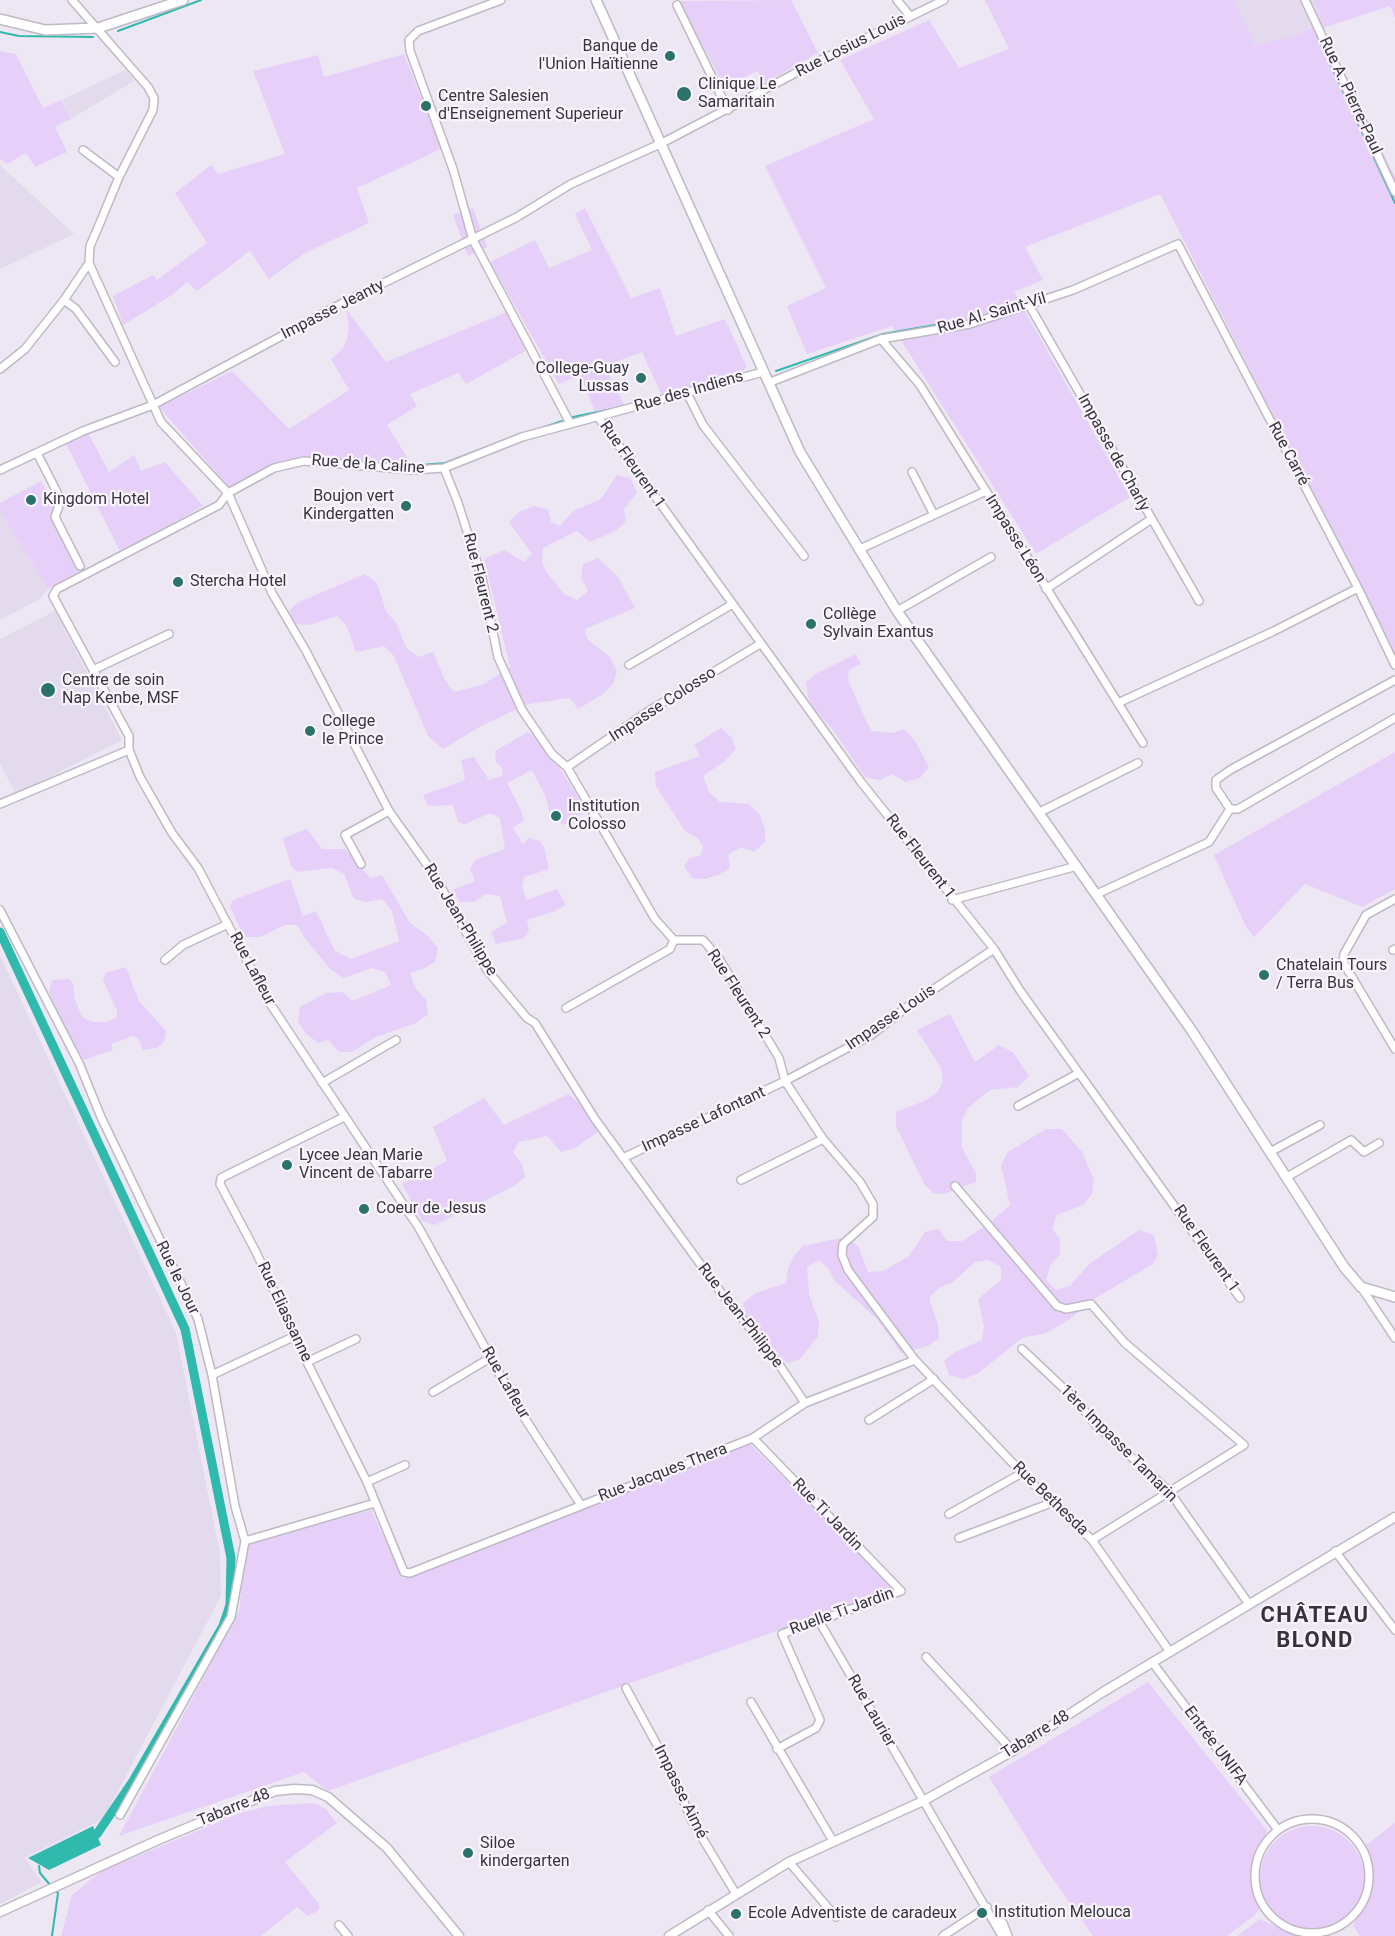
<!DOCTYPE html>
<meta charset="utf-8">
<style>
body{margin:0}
canvas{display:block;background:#ede6f3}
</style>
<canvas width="1395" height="1936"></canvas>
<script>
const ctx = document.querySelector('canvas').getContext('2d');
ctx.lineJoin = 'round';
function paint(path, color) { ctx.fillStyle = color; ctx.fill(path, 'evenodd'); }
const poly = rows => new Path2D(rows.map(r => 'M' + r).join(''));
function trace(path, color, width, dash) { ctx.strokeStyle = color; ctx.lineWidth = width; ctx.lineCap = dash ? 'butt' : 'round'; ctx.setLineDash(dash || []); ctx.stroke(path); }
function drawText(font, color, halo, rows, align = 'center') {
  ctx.font = font + ' Roboto,sans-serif'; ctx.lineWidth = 4.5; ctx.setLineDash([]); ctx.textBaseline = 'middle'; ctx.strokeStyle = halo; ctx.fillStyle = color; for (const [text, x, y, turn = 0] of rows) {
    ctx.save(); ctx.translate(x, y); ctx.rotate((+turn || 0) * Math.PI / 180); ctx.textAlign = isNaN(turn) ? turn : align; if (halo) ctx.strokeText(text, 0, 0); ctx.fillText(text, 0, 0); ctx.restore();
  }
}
paint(poly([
 [1234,0,1313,0,1320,15,1318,24,1298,35,1256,45],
 [125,70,134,81,71,119,62,100],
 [0,165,74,234,0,269],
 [0,511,48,589,40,599,0,620],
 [55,611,122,740,16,794,0,764,0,639],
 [0,955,176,1333,220,1554,221,1596,103,1819,24,1858,42,1882,0,1904]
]), '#e3daed');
paint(poly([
 [791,0,818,53,765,83,757,71,725,88,679,1],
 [985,0,1234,0,1256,45,1298,35,1318,24,1320,15,1313,0,1395,0,1395,18,1390,6,1323,28,1395,177,1395,654,1160,194,1025,247,1043,280,1014,292,1130,497,1036,554,892,326,807,354,787,306,826,288,765,166,874,119,840,60,929,20,959,68,1009,49],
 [0,51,16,54,43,108,61,100,71,119,55,127,67,152,35,167,26,153,7,164,0,159],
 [404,54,441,149,357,188,369,223,305,253,269,279,250,251,197,291,187,282,172,295,123,325,113,296,153,275,157,280,207,243,175,193,211,165,218,174,285,154,253,71,318,55,324,77],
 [473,208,487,247,468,256,453,215],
 [585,208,631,298,660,288,676,336,725,319,747,367,743,370,662,396,642,352,605,366,624,405,595,411,580,375,559,384,490,262,535,240,549,268,592,250,575,214],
 [346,309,386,362,507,312,527,350,466,384,458,373,410,394,417,406,387,425,412,465,300,457,265,469,229,487,159,407,232,371,289,429,349,390,331,359,342,350,347,340,349,326],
 [88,433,109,472,134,455,141,471,165,462,203,506,121,553,65,442],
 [617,475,630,478,637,492,624,509,626,522,615,531,590,542,577,531,543,548,542,562,546,571,564,594,577,600,588,591,581,578,583,564,598,558,618,577,635,608,585,629,587,639,610,657,617,671,613,684,603,694,578,709,570,698,528,704,481,726,443,749,428,736,394,656,384,646,356,652,346,625,337,616,309,625,295,624,289,611,297,603,365,574,377,583,386,611,396,623,407,649,419,657,433,652,445,680,454,692,484,684,510,667,484,559,504,550,524,562,532,554,509,522,519,512,534,506,548,509,551,522,560,526,573,511,601,499],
 [41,481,86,568,48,589,0,511,0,503],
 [856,654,861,664,849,670,848,680,866,721,872,731,893,733,904,729,916,742,929,767,920,778,905,782,892,774,880,780,865,777,833,730,814,709,808,697,806,682,817,673],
 [721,728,732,738,736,749,725,761,703,776,709,792,720,802,749,804,759,814,765,828,765,842,754,852,741,847,728,855,730,868,718,875,705,879,692,878,684,866,690,858,701,855,703,847,698,839,685,831,656,786,655,772,700,756,694,745],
 [528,732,543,744,559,767,579,799,582,813,564,825,550,816,546,798,532,770,507,783,520,808,524,820,513,828,523,844,529,838,540,841,544,847,549,869,524,877,522,887,527,900,557,889,566,905,555,911,527,920,529,930,524,938,496,944,491,932,507,923,500,896,486,894,474,902,460,902,452,890,475,881,470,869,475,860,505,849,500,818,490,813,465,824,458,822,453,805,428,806,423,795,463,781,465,777,461,760,474,757,489,780,502,776,503,769,496,762,495,751],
 [1395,752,1395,889,1362,907,1305,884,1254,937,1245,925,1214,855],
 [307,829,322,849,345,849,370,878,382,875,410,923,428,936,438,948,435,962,423,969,410,973,415,987,426,1000,428,1014,416,1023,376,1037,352,1052,339,1052,328,1040,318,1043,305,1033,298,1021,300,1007,326,993,342,992,353,1001,391,985,385,972,371,968,344,978,331,970,304,937,297,925,285,925,260,937,244,937,230,907,233,900,290,879,303,916,316,911,335,951,351,959,399,941,392,911,382,899,367,902,354,899,344,874,332,868,297,872,291,866,283,838],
 [126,967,139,1001,166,1031,164,1042,157,1048,143,1050,138,1038,133,1036,111,1044,113,1050,84,1060,66,1034,49,992,52,980,69,979,73,984,75,1000,82,1017,92,1022,106,1022,117,1017,117,1011,103,980,106,973],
 [950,1014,975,1062,999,1045,1013,1052,1029,1076,1018,1087,990,1090,968,1108,962,1120,962,1148,976,1173,976,1182,947,1193,934,1194,924,1184,896,1126,896,1112,924,1101,936,1094,943,1082,941,1068,917,1030],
 [569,1094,585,1109,598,1132,575,1148,561,1152,547,1136,519,1142,513,1152,522,1164,525,1177,514,1186,435,1225,422,1221,402,1184,447,1161,433,1127,484,1098,504,1125],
 [1046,1129,1062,1129,1082,1152,1094,1180,1092,1194,1083,1205,1057,1215,1052,1228,1060,1240,1060,1254,1050,1266,1046,1280,1056,1290,1070,1286,1089,1264,1139,1230,1154,1235,1158,1255,1153,1264,1094,1299,1070,1319,1046,1333,1022,1338,977,1374,963,1379,949,1375,944,1361,955,1352,982,1340,984,1326,978,1299,1001,1280,1001,1267,988,1260,975,1262,953,1282,939,1288,929,1298,938,1324,939,1338,928,1346,901,1353,877,1319,835,1281,829,1269,819,1260,807,1267,809,1294,819,1322,818,1336,800,1359,787,1363,748,1320,743,1303,756,1293,786,1283,788,1269,793,1257,803,1246,846,1237,858,1246,868,1272,883,1271,909,1256,925,1232,939,1229,947,1241,962,1241,987,1225,1010,1205,1001,1165,1008,1152],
 [748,1442,894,1589,328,1791,304,1772,119,1836,239,1611,246,1545,371,1510,403,1579],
 [1148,1682,1266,1829,1266,1843,1255,1857,1253,1878,1260,1908,1255,1915,1227,1936,1093,1936,1044,1866,989,1777],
 [314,1803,326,1809,337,1823,285,1862,319,1904,319,1910,308,1916,297,1907,261,1936,61,1936,72,1895,100,1872,240,1813,268,1806],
 [1395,1823,1395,1936,1360,1936,1353,1926,1365,1900,1371,1874,1366,1845],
 '1260 1878a52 52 0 1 1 104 0a52 52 0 1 1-104 0Z',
 [1260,1919,1292,1934,1306,1936,1237,1936]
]), '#e6d0fa');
paint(poly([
 [93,1826,101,1845,49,1870,28,1858]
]), '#2fbaad');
trace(poly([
 [118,31,201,0],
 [0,32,19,36,93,37],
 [1317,35,1395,203],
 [776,371,883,334,952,322],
 [730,378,759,369],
 [573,417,617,408],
 [533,431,562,421],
 [410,466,445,463,508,439],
 [39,1866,40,1873,51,1886],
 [52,1936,58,1893,55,1890]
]), '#2fbaad', 2);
trace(poly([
 [0,932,185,1329,231,1558,230,1605,223,1626,133,1781,97,1834]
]), '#2fbaad', 9);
const minor = poly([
 [501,0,418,31,409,40,410,51,453,169,473,240,570,423],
 [897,0,910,16],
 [1305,0,1395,192],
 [677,5,728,110],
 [83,150,119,177],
 [89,263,161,422,228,493,272,593,306,651,389,811,435,876,487,970,527,1018,535,1023,595,1119,722,1294,776,1360,805,1403],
 [64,300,76,309,115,362],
 [1029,305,1199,601],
 [881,339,920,385,1143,743],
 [0,369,25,349,64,300,89,263,90,246,97,230,119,177,153,110,154,98,148,87,72,0],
 [768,383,881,339,970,324,1073,290,1178,244,1358,588,1395,665],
 [687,393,703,425,804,556],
 [598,417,861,782,994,949,1021,992,1240,1298],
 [37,453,61,500,55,517,80,566],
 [444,468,458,503,482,578,498,657,522,710,552,754,567,767,655,919,674,940,703,940,718,957,779,1058,785,1081,823,1139,860,1182,873,1204,873,1217,843,1244,842,1255,848,1270,915,1360,1022,1473,1092,1540,1170,1652],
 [0,470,83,431,153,405,341,304,517,217,571,184,662,143,811,65,944,0],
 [912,472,933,513],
 [860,549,986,491],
 [1046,589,1150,520],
 [897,611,991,557],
 [629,665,731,605],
 [93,670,169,634],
 [1395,680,1230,770,1216,780,1216,788,1230,809,1238,809,1395,718],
 [1118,703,1274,631,1358,588],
 [567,767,652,709,760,644],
 [0,804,129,750],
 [1040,812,1138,763],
 [361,864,345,835,389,811],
 [1097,894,1209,842,1230,809],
 [1395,899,1366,915,1344,954,1343,962,1395,1049],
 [952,900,1077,866],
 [0,910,79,1063,101,1117,198,1319,212,1375,235,1506,245,1541,375,1503],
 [1393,950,1395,949],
 [165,960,183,945,228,924],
 [566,1008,670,949,674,940],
 [322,1083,396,1040],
 [1018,1106,1079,1073],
 [344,1117,221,1178,220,1184,256,1252,307,1362,367,1482,404,1572,410,1573,753,1438,805,1403,915,1360],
 [1270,1152,1320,1125],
 [623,1158,785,1081,870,1036,907,1007,994,949],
 [1287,1177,1351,1140,1364,1152,1379,1143],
 [741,1180,823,1139],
 [955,1186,1057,1306,1066,1309,1091,1304,1125,1343,1244,1445,1092,1540],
 [1361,1287,1395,1338],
 [1022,1349,1076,1400,1095,1424,1169,1491,1249,1604],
 [307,1362,356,1339],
 [212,1375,295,1336],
 [433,1392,490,1358],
 [869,1420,934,1379],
 [753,1438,901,1591,782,1634,820,1720,816,1728,777,1749],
 [367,1482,405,1465],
 [581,1505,520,1411,419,1228,267,999,198,868,172,833,140,777,129,750,129,736,53,596,57,589,219,505,228,493,274,468,304,461,414,470,444,468,522,437,763,372],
 [949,1514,1022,1473],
 [959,1538,1051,1503],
 [1335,1551,1395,1630],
 [819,1621,1002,1936],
 [926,1657,1013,1751],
 [1152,1662,1278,1830],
 [626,1688,670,1769,692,1821,736,1894],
 [751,1702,833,1841],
 [120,1815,231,1617,245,1541],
 '1255 1876a57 57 0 1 1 114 0a57 57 0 1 1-114 0Z',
 [789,1862,836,1917],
 [708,1910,729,1936],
 [994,1919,1003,1923,1008,1936],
 [339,1925,348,1936],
 [943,1936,987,1907]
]);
const tertiary = poly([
 [0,1912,158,1840,275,1791,295,1789,312,1790,328,1797,387,1848,459,1936],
 [669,1936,789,1862,923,1801,1013,1751,1103,1692,1395,1517]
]);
const secondary = poly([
 [596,0,800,452,897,611,1192,1031,1344,1267,1361,1287,1395,1297],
 [0,19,45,30,98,28,183,0]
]);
trace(minor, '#bfb9c5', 10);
trace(tertiary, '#bfb9c5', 11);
trace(secondary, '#bfb9c5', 12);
trace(minor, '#fff', 7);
trace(tertiary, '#fff', 8);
trace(secondary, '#fff', 9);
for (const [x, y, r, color] of [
 [670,56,6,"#2a726a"],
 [684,94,8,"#2a726a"],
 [426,106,6,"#2a726a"],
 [641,378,6,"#2a726a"],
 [31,500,6,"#2a726a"],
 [406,506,6,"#2a726a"],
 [178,582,6,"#2a726a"],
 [811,624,6,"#2a726a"],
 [48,690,8,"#2a726a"],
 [310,731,6,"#2a726a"],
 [556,816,6,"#2a726a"],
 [1264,975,6,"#2a726a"],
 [287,1165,6,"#2a726a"],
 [364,1209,6,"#2a726a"],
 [468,1853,6,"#2a726a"],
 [982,1913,6,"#2a726a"],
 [736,1914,6,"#2a726a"]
]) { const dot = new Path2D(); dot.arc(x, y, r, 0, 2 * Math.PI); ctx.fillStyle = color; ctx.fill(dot); trace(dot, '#f9f4fe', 2); }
drawText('16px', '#373439', '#f9f4fe', [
 ["Rue Losius Louis",851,46,-27],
 ["Rue A. Pierre-Paul",1350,96,65],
 ["Impasse Jeanty",333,310,-27],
 ["Rue Al. Saint-Vil",992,314,-16],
 ["Rue des Indiens",689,392,-16],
 ["Impasse de Charly",1113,453,61],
 ["Rue Carré",1288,454,62],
 ["Rue de la Caline",368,465,4],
 ["Rue Fleurent 1",632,465,55],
 ["Impasse Léon",1015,539,58],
 ["Rue Fleurent 2",480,583,76],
 ["Impasse Colosso",663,705,-33],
 ["Rue Fleurent 1",920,857,52],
 ["Rue Jean-Philippe",460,920,59],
 ["Rue Lafleur",252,969,62],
 ["Rue Fleurent 2",738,994,57],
 ["Impasse Louis",891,1018,-34],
 ["Impasse Lafontant",704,1120,-25],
 ["Rue Fleurent 1",1206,1249,55],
 ["Rue le Jour",177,1278,64],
 ["Rue Eliassanne",284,1312,65],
 ["Rue Jean-Philippe",740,1316,52],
 ["Rue Lafleur",505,1383,60],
 ["1ère Impasse Tamarin",1118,1444,45],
 ["Rue Jacques Thera",663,1473,-21],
 ["Rue Bethesda",1050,1499,44],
 ["Rue Ti Jardin",827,1515,46],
 ["Ruelle Ti Jardin",842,1612,-20],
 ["Rue Laurier",871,1711,60],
 ["Tabarre 48",1036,1735,-32],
 ["Entrée UNIFA",1215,1746,53],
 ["Impasse Aimé",680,1792,64],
 ["Tabarre 48",234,1808,-22]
]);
drawText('16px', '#373439', '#f9f4fe', [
 ["Banque de",658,47,"right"],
 ["l'Union Haïtienne",658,65,"right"],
 ["Clinique Le",698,85],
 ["Samaritain",698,103],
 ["Centre Salesien",438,97],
 ["d'Enseignement Superieur",438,115],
 ["College-Guay",629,369,"right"],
 ["Lussas",629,387,"right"],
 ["Boujon vert",394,497,"right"],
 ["Kindergatten",394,515,"right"],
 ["Kingdom Hotel",43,500],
 ["Stercha Hotel",190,582],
 ["Collège",823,615],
 ["Sylvain Exantus",823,633],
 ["Centre de soin",62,681],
 ["Nap Kenbe, MSF",62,699],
 ["College",322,722],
 ["le Prince",322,740],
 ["Institution",568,807],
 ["Colosso",568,825],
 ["Chatelain Tours",1276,966],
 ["/ Terra Bus",1276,984],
 ["Lycee Jean Marie",299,1156],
 ["Vincent de Tabarre",299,1174],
 ["Coeur de Jesus",376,1209],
 ["Siloe",480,1844],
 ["kindergarten",480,1862],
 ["Institution Melouca",994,1913],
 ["Ecole Adventiste de caradeux",748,1914]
], 'left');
ctx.letterSpacing = '1.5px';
drawText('bold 22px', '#37323b', '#f9f4fe', [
 ["CHÂTEAU",1315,1616],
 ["BLOND",1315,1641]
]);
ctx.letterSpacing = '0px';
</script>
